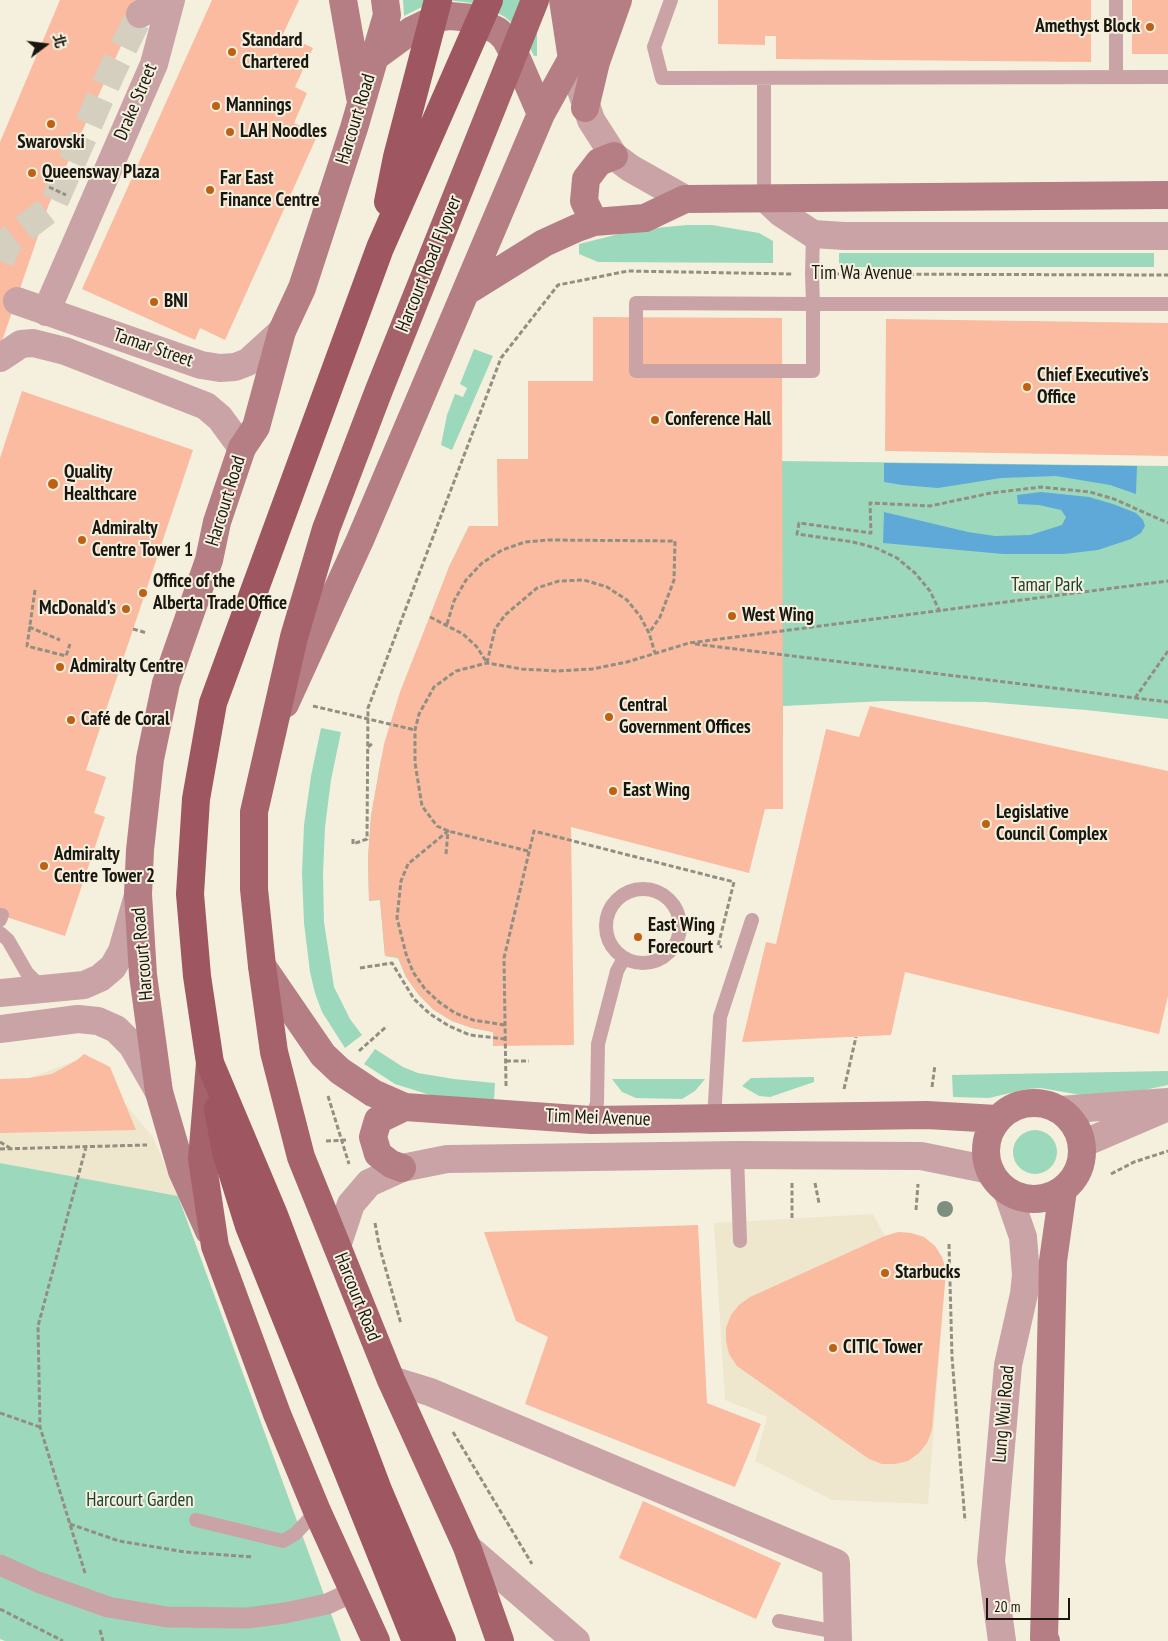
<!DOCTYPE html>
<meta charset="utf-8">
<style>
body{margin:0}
#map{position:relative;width:1168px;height:1641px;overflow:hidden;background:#f5f0de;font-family:"PT Sans Narrow","Noto Sans TC",sans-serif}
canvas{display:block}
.north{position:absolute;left:20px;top:20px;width:50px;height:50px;-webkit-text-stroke:4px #f5f0de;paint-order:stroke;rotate:75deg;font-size:14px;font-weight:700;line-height:20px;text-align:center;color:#191710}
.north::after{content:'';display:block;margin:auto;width:18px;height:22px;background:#191710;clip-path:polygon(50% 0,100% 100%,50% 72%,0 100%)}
.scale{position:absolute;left:986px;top:1598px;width:84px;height:22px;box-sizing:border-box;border:2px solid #191710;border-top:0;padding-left:6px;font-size:15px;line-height:18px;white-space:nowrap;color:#191710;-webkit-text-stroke:4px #f5f0de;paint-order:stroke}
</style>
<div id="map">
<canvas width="1168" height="1641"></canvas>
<div class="north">北</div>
<div class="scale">20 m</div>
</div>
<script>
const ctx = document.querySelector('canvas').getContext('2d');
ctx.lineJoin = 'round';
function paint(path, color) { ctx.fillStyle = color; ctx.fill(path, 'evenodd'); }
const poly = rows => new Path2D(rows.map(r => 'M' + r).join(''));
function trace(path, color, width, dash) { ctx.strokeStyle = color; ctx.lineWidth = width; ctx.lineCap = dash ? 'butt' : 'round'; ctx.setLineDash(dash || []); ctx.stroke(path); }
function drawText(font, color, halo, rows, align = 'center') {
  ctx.font = font + ' "PT Sans Narrow",sans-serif'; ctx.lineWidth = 4; ctx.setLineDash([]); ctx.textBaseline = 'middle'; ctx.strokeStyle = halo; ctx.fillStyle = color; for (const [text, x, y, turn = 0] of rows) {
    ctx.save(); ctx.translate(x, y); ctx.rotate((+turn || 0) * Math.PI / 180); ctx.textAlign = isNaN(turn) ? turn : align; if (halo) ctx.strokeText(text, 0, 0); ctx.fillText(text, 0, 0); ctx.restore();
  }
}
paint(poly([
 [85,1057,153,1137,178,1196,0,1163,0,1089],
 [873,1214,885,1236,898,1232,911,1233,924,1237,935,1246,942,1257,946,1270,928,1504,832,1500,755,1461,767,1417,725,1400,714,1223]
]), '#eee7cd');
paint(poly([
 [403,0,531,0,537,27,537,56,534,56,526,40,513,24,505,17,480,4,447,0,424,6,404,16],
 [687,225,712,225,759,233,773,241,773,263,598,262,579,254,579,244,635,230],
 [839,253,1154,253,1154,267,839,267],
 [474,349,493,356,452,450,441,445,447,415,455,394,463,397,467,388,460,384],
 [782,461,1168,466,1168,719,1086,710,985,702,884,701,783,706,783,732,771,784,477,709,493,1032,472,1028,452,1021,434,1010,419,995,406,977,398,958,385,956,380,900,369,901,368,858,371,816,381,760,449,567,469,526,782,527],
 [321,728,341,732,331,780,325,827,323,874,324,922,334,987,350,1019,362,1035,345,1048,322,1012,315,993,310,972,304,923,302,874,304,825,311,776],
 [375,1049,403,1067,418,1073,454,1079,495,1083,494,1101,430,1095,395,1084,364,1064],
 [1168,1071,1168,1085,1135,1092,1086,1096,1041,1088,1027,1089,989,1098,953,1097,952,1075],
 [814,1077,814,1082,770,1097,759,1096,742,1086,751,1078],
 [612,1079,705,1079,695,1091,682,1099,636,1098,622,1092],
 '1013 1152a22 22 0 1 1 44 0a22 22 0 1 1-44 0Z',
 [0,1163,178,1196,341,1641,5,1641,0,1639]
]), '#9cd9bc');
paint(poly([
 [884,463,1137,466,1136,494,1110,485,1056,476,1001,478,938,488,902,485,884,482],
 [1041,492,1089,497,1113,504,1136,513,1143,520,1145,526,1141,533,1131,539,1098,550,1064,554,1003,554,883,543,884,512,968,532,995,536,1030,535,1062,525,1066,517,1061,510,1039,505,1018,504,1017,495]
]), '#5ea9d8');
paint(poly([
 [60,0,142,0,49,204,0,347,0,142],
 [212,0,299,0,283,34,313,48,295,87,307,93,294,123,318,134,225,340,200,328,195,340,82,289],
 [718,0,1091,0,1091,62,776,59,776,36,765,36,765,45,718,44],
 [1132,0,1168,0,1168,54,1132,54],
 [593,317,782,318,783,809,765,809,749,873,571,827,574,1045,493,1046,493,1032,472,1028,452,1021,434,1010,419,995,406,977,398,957,385,956,380,899,369,901,368,858,371,816,384,744,400,692,449,567,469,526,498,526,497,459,528,459,528,381,593,381],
 [886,319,1168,323,1168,456,885,451],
 [22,391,193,450,86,770,106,777,94,813,105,817,65,936,0,915,0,458],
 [870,706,1168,771,1168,996,1159,1034,905,972,891,1035,742,1042,766,942,776,944,826,729,859,737],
 [84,1054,110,1067,136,1130,0,1133,0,1079,29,1078,52,1074,77,1060],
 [698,1225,707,1403,761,1424,735,1487,525,1404,548,1337,516,1321,484,1232],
 [898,1232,911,1233,924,1237,935,1246,942,1257,946,1270,945,1283,932,1430,927,1443,919,1453,908,1461,895,1464,882,1464,869,1459,737,1366,729,1354,726,1341,726,1328,731,1315,739,1305,750,1297,885,1236],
 [643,1501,781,1563,756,1619,619,1558]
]), '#fabba0');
trace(poly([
 [0,261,9,240,52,207,113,69,140,14]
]), '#d4cfbf', 28, [28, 14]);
trace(poly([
 [49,187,66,195],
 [834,274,1168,275],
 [35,590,27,646,66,656,70,644],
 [940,612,930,591,915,573,897,558,876,548,853,542,797,534,799,523,871,533,870,503,930,506,991,493,1041,487,1090,492,1114,499,1168,523],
 [430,617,463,634,477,647,487,663],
 [447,624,454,601,466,580,482,563,502,550,525,542,549,540,675,541,674,580,660,617,649,633],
 [29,627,60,640],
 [133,629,147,633],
 [695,644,1168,702],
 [487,663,495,629,505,615,537,588,559,581,584,580,607,587,627,600,640,616,649,633,655,653],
 [1135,698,1168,651],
 [313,706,415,730],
 [368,747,373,743],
 [353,839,353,844,367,839,368,708,501,358,558,285,628,271,792,274],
 [528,851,448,831,437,826,422,806,415,763,415,730,419,714,434,687,456,671,487,663,522,669,557,671,592,669,627,662,689,643,1168,581],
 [446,854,448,831,408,864,401,881,397,918,406,954,413,972,425,989,439,1002,455,1013,473,1020,505,1025],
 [360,968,392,963,414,999,430,1014,449,1026,470,1035,505,1039],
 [359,1051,387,1026],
 [506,1061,529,1061],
 [506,1086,504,958,534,831,734,882,718,946,722,947],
 [932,1087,935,1065],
 [844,1089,856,1037],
 [328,1096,349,1164],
 [326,1141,347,1140],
 [0,1142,10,1148],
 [0,1149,147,1145],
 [1111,1174,1134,1162,1168,1151],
 [815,1183,819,1203],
 [916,1210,918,1184],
 [792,1218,792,1183],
 [375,1223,379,1245,401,1324],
 [949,1244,952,1357,965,1521],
 [0,1413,40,1427],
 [453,1432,532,1564],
 [70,1524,119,1541,185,1552,253,1557],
 [85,1573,40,1427,38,1326,86,1147],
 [0,1609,63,1641],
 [100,1630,103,1641]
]), '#928f82', 3, [5, 2.5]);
trace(poly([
 [671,0,654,47,662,78,1168,77],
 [1116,0,1116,77],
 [764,78,764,197],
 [813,234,812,274,813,304,813,371,636,371,636,303,813,304,1168,304],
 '606 926a37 37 0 1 1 74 0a37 37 0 1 1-74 0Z',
 [0,920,2,915],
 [0,933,8,940,27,973,34,980,45,987],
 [714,1119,720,1017,752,920],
 [591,1120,597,1103,598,1044,617,971,624,958],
 [737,1155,740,1241],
 [196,1520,283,1541,295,1534,317,1511],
 [779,1621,837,1632]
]), '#caa3a7', 14);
trace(poly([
 [0,1565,38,1582,108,1607,167,1617,247,1618,285,1613,327,1604,353,1592]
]), '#caa3a7', 21);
trace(poly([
 [140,14,166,0],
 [764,197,781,213,813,234,844,236,1168,236],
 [17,301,201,365,220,368,235,367,248,362,282,331],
 [46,312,154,64,171,0],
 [0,358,21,344,33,343,65,351,206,406,220,418,242,448],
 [0,993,84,985,100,978,113,967,122,951,137,899],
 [1082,1144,1168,1107],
 [337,1246,351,1204,369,1183,402,1168,447,1159,737,1155,921,1156,990,1170],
 [391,1380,430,1392,836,1563,838,1641]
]), '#caa3a7', 28);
trace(poly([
 [571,60,591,120,614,156,630,168,685,199],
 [0,1029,78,1019,98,1021,116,1029,132,1045,159,1092],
 [1060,1110,1168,1102],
 [467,1547,576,1641],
 [1002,1641,991,1561,1008,1365,1024,1294,1026,1275,1023,1237,1007,1191]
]), '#caa3a7', 28);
trace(poly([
 [343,0,360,97],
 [563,0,571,53],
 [375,57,412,30,437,18,450,16,472,18,498,31,505,38,518,61,541,114],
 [585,108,596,62,618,0],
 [594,222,584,201,586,179,599,162,614,156],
 [467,291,544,243,577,228,594,222,645,218,685,199,1168,195],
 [285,704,360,540,541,114,571,60,592,0],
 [262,966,323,1055,340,1071,373,1093,405,1107,591,1120,927,1115,997,1119],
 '986 1151a48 48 0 1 1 96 0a48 48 0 1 1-96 0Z',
 [402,1168,391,1164,378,1154,373,1137,378,1120,405,1107],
 [209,1231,182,1171,159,1092,143,975,138,894,140,850,150,759,166,683,209,560,217,522,242,448,256,427,282,331,302,288,354,128,387,15,385,0],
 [1046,1641,1044,1638,1053,1261,1063,1190]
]), '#b57e84', 28);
trace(poly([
 [210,1063,202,1159,215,1246,277,1414,317,1511,376,1641],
 [500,1641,467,1547,391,1380,301,1157,274,1052,262,966,254,889,254,812,294,637,326,529,379,390,535,0]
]), '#a5626b', 28);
trace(poly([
 [388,202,397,157,438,0],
 [218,1109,226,1152,249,1226,416,1641],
 [442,1641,378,1490,274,1215,210,1063,197,976,190,894,196,799,213,703,380,248,489,0]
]), '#9e5660', 28);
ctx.fillStyle = '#7d907f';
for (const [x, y] of [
 [945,1209]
]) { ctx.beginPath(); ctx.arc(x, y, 8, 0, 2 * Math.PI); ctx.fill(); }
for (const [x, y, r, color] of [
 [1150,27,5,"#be6112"],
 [232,52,5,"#be6112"],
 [216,106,5,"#be6112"],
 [51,124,5,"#be6112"],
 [230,132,5,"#be6112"],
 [32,173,5,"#be6112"],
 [210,190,5,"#be6112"],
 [154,302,5,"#be6112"],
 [1027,387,5,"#be6112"],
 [655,420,5,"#be6112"],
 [53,484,6,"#be6112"],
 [82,540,5,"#be6112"],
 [143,593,5,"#be6112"],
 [126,609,5,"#be6112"],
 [732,616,5,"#be6112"],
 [60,667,5,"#be6112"],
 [609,717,5,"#be6112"],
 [71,720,5,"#be6112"],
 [613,791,5,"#be6112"],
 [986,824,5,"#be6112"],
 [44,866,5,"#be6112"],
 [638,937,5,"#be6112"],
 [885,1273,5,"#be6112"],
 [833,1348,5,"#be6112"]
]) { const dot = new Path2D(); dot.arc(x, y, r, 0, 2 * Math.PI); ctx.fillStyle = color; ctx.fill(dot); trace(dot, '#f5f0de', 2); }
drawText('bold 19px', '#191710', '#f5f0de', [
 ["Amethyst Block",1140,27,"right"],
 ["Standard",242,41],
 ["Chartered",242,63],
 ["Mannings",226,106],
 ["LAH Noodles",240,132],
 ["Swarovski",51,143,"center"],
 ["Queensway Plaza",42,173],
 ["Far East",220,179],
 ["Finance Centre",220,201],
 ["BNI",164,302],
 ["Chief Executive’s",1037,376],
 ["Office",1037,398],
 ["Conference Hall",665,420],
 ["Quality",64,473],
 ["Healthcare",64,495],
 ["Admiralty",92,529],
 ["Centre Tower 1",92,551],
 ["Office of the",153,582],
 ["Alberta Trade Office",153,604],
 ["McDonald's",116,609,"right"],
 ["West Wing",742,616],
 ["Admiralty Centre",70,667],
 ["Central",619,706],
 ["Government Offices",619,728],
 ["Café de Coral",81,720],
 ["East Wing",623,791],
 ["Legislative",996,813],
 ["Council Complex",996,835],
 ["Admiralty",54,855],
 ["Centre Tower 2",54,877],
 ["East Wing",648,926],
 ["Forecourt",648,948],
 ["Starbucks",895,1273],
 ["CITIC Tower",843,1348]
], 'left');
drawText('19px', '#191710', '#f5f0de', [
 ["Drake Street",136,102,-67],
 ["Harcourt Road",356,119,-73],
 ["Harcourt Road Flyover",429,264,-68],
 ["Tim Wa Avenue",862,274],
 ["Tamar Street",153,348,19],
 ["Harcourt Road",226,501,-73],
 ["Harcourt Road",143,954,-95],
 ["Tim Mei Avenue",598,1118,2],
 ["Harcourt Road",357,1297,68],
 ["Lung Wui Road",1004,1414,-85]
]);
drawText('19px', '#1a4131', '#f5f0de', [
 ["Tamar Park",1047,586],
 ["Harcourt Garden",140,1501]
]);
</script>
